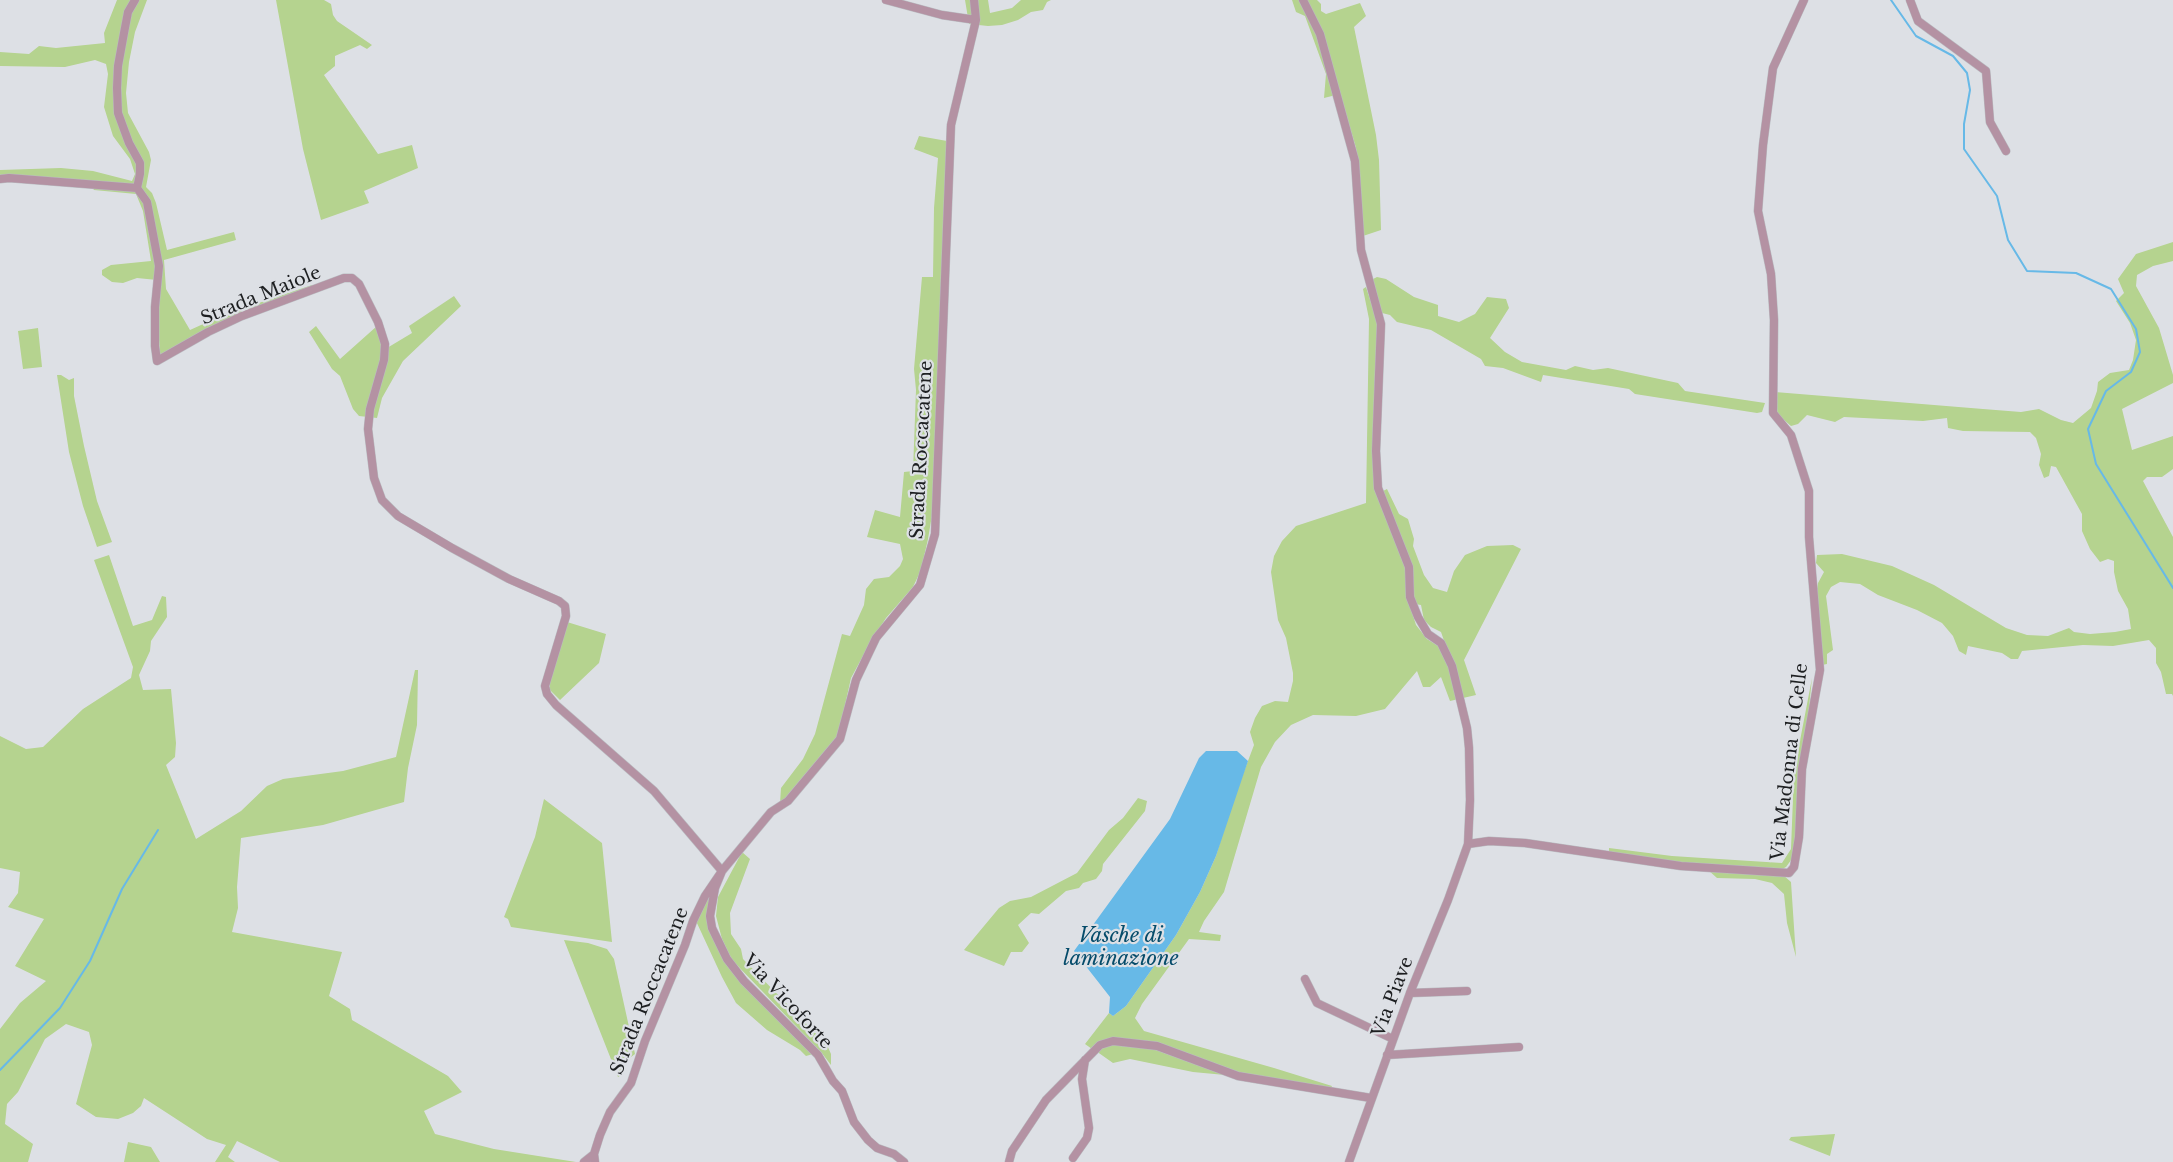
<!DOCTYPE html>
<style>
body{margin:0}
canvas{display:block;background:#dde0e5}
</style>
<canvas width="2173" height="1162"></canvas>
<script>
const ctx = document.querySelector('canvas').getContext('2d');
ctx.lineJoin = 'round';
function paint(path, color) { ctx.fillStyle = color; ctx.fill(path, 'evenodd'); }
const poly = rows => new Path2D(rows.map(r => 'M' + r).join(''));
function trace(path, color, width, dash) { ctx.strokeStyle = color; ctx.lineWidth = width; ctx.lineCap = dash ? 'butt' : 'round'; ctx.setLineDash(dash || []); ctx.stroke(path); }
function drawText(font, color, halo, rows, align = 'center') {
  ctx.font = font + ' "Libre Baskerville",serif'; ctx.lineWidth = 4.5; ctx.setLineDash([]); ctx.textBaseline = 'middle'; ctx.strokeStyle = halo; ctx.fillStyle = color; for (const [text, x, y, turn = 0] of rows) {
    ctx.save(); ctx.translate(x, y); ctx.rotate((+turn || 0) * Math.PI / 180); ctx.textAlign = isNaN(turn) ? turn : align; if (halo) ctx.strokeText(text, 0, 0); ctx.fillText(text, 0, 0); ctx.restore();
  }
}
paint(poly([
 [117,0,132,0,126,12,116,114,138,164,139,174,133,186,0,178,0,170,61,168,93,171,132,181,135,174,130,159,113,136,104,107,108,74,106,64,95,60,65,67,0,66,0,52,29,54,39,46,56,48,105,43,104,33],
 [138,0,147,0,135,32,129,62,126,93,128,113,149,152,151,160,146,187,152,193,156,203,167,250,234,232,236,240,164,260,166,289,190,330,223,315,312,285,314,286,160,357,157,306,161,282,140,187,143,175,121,112,120,66,131,15],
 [276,0,324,0,331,4,333,15,337,21,372,45,367,49,360,45,335,56,335,66,324,75,378,154,412,145,418,168,364,191,369,203,321,220,303,149],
 [965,0,988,0,990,13,1012,8,1021,0,1051,0,1047,2,1043,10,1031,12,1018,20,1002,25,988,26,969,24],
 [1292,0,1317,0,1321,4,1321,11,1326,14,1360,3,1366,16,1354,27,1376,135,1379,160,1381,230,1363,236,1356,148,1340,94,1324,98,1326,74,1305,16,1296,12],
 [919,136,947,141,947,158,932,515,928,539,921,570,913,587,886,618,870,643,851,678,838,737,787,799,780,803,781,788,803,759,815,734,842,634,850,636,864,605,866,589,874,579,889,577,900,566,903,559,900,544,867,537,875,510,900,517,904,472,913,471,916,390,914,369,922,277,933,277,934,208,938,158,914,149],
 [92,187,136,189,146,203,157,264,157,280,137,278,123,283,112,282,102,275,102,270,111,265,151,261,143,211,136,194,94,190],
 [2173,242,2173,261,2153,266,2137,275,2136,286,2159,328,2173,375,2173,383,2122,409,2132,450,2173,436,2173,469,2162,477,2147,477,2143,481,2173,537,2173,696,2172,694,2166,694,2161,672,2156,663,2156,648,2149,640,2113,646,2083,645,2022,651,2018,659,2011,659,2002,653,1968,646,1966,655,1959,651,1953,636,1942,623,1917,610,1878,595,1860,584,1840,582,1831,587,1826,596,1833,650,1827,654,1827,664,1822,665,1816,594,1818,583,1824,572,1816,563,1817,555,1842,554,1892,566,1934,585,2006,628,2027,635,2048,636,2069,628,2074,632,2090,634,2115,632,2131,629,2128,609,2118,591,2114,572,2114,561,2108,559,2100,562,2090,549,2082,531,2082,514,2056,467,2051,466,2049,476,2044,478,2039,465,2041,454,2036,438,2030,432,1963,431,1948,428,1947,418,1923,421,1844,417,1835,422,1807,415,1798,424,1791,426,1775,412,1775,392,1983,409,2021,412,2039,409,2061,420,2073,423,2091,408,2097,391,2098,382,2110,373,2129,370,2133,360,2136,340,2130,323,2116,301,2124,293,2118,279,2136,254],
 [1377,277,1386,279,1414,297,1438,305,1438,316,1459,322,1475,314,1487,297,1506,299,1509,308,1490,338,1505,352,1522,362,1566,370,1575,366,1593,370,1608,368,1678,383,1685,391,1765,403,1762,412,1757,413,1635,394,1629,389,1543,375,1541,382,1503,368,1485,366,1481,359,1431,330,1397,322,1390,315,1382,313,1371,280],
 [1366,287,1378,323,1377,494,1387,489,1399,514,1408,519,1414,539,1413,546,1424,575,1433,588,1447,592,1454,571,1465,555,1487,546,1513,545,1521,549,1464,660,1476,695,1450,701,1441,677,1430,687,1423,687,1417,671,1385,709,1356,716,1313,715,1291,725,1275,742,1261,767,1224,892,1204,921,1199,932,1221,935,1220,941,1189,939,1142,1004,1135,1018,1144,1031,1274,1068,1332,1086,1331,1088,1238,1072,1158,1044,1130,1040,1092,1049,1085,1044,1109,1013,1113,1016,1126,1006,1176,935,1200,892,1216,856,1231,806,1254,745,1250,732,1255,718,1262,706,1275,701,1288,702,1293,681,1293,673,1286,638,1278,620,1271,572,1274,556,1282,541,1296,526,1366,503,1369,319,1363,289],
 [1409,603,1421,605,1424,620,1431,627,1441,632,1448,652,1427,639,1416,625],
 [454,296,461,306,403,361,382,398,377,418,359,416,353,409,340,376,332,369,309,332,316,326,340,359,377,326,387,348,412,333,409,326],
 [38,328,42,367,23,369,18,331],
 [57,375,61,375,69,380,74,378,74,396,84,446,97,501,112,542,97,547,83,506,69,452],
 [109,555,133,626,152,620,162,596,166,597,167,617,151,641,150,651,139,675,143,690,171,689,176,743,175,757,166,765,196,839,241,811,267,786,283,779,343,771,396,757,415,670,418,670,417,725,408,768,404,802,323,825,241,838,237,887,238,908,232,932,342,952,329,996,350,1009,352,1020,448,1076,462,1092,424,1111,435,1134,494,1149,576,1162,280,1162,237,1141,228,1157,235,1162,215,1162,226,1145,207,1139,144,1098,141,1106,133,1113,118,1119,96,1117,76,1104,92,1045,89,1032,66,1024,45,1039,18,1092,7,1104,5,1124,33,1144,28,1162,0,1162,0,1029,20,1003,46,981,15,966,44,919,8,907,18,893,20,872,0,868,0,736,26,749,43,747,83,709,131,678,133,667,94,560],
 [567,622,606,634,599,663,560,700,550,690,550,681],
 [1812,678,1794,856,1786,867,1780,870,1681,863,1609,853,1609,848,1672,856,1782,863,1791,849,1794,772],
 [1138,798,1147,801,1145,811,1103,864,1102,871,1096,879,1083,883,1079,888,1066,891,1039,914,1031,913,1018,925,1029,943,1022,952,1011,952,1004,966,964,950,999,908,1010,901,1031,897,1077,873,1109,830,1123,818],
 [544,799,602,843,612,942,511,927,508,919,504,917,535,837],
 [742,852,750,859,730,913,731,934,741,949,743,959,827,1045,831,1054,831,1065,821,1052,732,960,722,939,716,916,718,897],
 [1708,870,1783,875,1791,882,1796,957,1787,923,1784,894,1772,883,1755,879,1717,878],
 [712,895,707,910,708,927,724,960,813,1054,806,1056,800,1050,767,1030,736,1003,722,977,696,921,707,898],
 [564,940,588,943,607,949,614,959,635,1054,626,1061,623,1074,618,1077],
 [1112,1044,1156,1050,1225,1075,1193,1072,1130,1059,1113,1063,1096,1051,1101,1047],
 [1835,1134,1830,1156,1789,1140,1791,1137],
 [128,1142,151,1147,160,1162,124,1162]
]), '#b5d38f');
paint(poly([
 [1206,751,1237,751,1248,761,1216,856,1200,892,1176,935,1126,1006,1113,1016,1109,1013,1110,997,1074,951,1170,819,1199,758]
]), '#67b9e7');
trace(poly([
 [1891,0,1916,36,1953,56,1967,73,1970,90,1964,124,1964,149,1997,196,2008,240,2027,271,2076,273,2111,289,2136,329,2140,352,2131,372,2106,391,2088,429,2096,464,2173,588],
 [0,1070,60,1008,90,961,122,889,158,830]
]), '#67b9e7', 2);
const minor = poly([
 [886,0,942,15,976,20],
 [1303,0,1320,34,1355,161,1361,250,1381,324,1376,451,1378,488,1409,567,1410,597,1418,617,1428,634,1441,643,1452,666,1467,728,1469,748,1470,800,1468,844,1448,900,1410,993,1349,1162],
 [1910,0,1918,21,1986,71,1990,122,2006,151],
 [0,179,9,178,137,188,140,174,140,163,129,143,118,113,117,88,118,66,124,33,128,12,135,0],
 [137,188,147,202,159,266,155,307,155,346,157,361,208,332,242,316,344,278,352,278,359,284,378,322,385,344,384,360,370,409,368,429,374,478,382,500,398,516,452,548,509,579,559,601,565,606,566,616,545,686,547,694,556,705,654,791,722,871,715,888,710,916,712,928,727,959,744,981,818,1055,833,1081,842,1091,854,1122,868,1140,877,1148,894,1154,904,1162],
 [1468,844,1489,841,1525,843,1681,866,1789,873,1794,867,1799,837,1802,769,1820,670,1809,537,1809,491,1791,435,1773,413,1774,320,1771,274,1758,211,1763,145,1773,68,1804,0],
 [1305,979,1317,1003,1393,1039],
 [1410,993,1467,991],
 [1387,1055,1519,1047],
 [1073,1158,1087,1138,1089,1128,1082,1079,1085,1060],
 [584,1162,594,1154],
 [595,1162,594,1154,600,1135,610,1112,631,1083,645,1041,685,945,693,921,705,896,722,871,771,812,788,801,840,739,856,680,876,638,920,585,935,534,951,125,976,20,974,0],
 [1009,1162,1012,1151,1046,1100,1100,1045,1113,1041,1157,1046,1238,1076,1371,1098]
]);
trace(minor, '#babdc2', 9);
trace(minor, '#b492a3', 8);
drawText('18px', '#1d1f21', '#dde0e5', [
 ["Strada Maiole",261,296,-22],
 ["Strada Roccacatene",922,450,-87],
 ["Via Madonna di Celle",1790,762,-83],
 ["Strada Roccacatene",650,991,-68],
 ["Via Piave",1393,997,-69],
 ["Via Vicoforte",787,1002,47]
]);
drawText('italic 20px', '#054b6a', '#dde0e5', [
 ["Vasche di",1121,936],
 ["laminazione",1121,959]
]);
</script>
